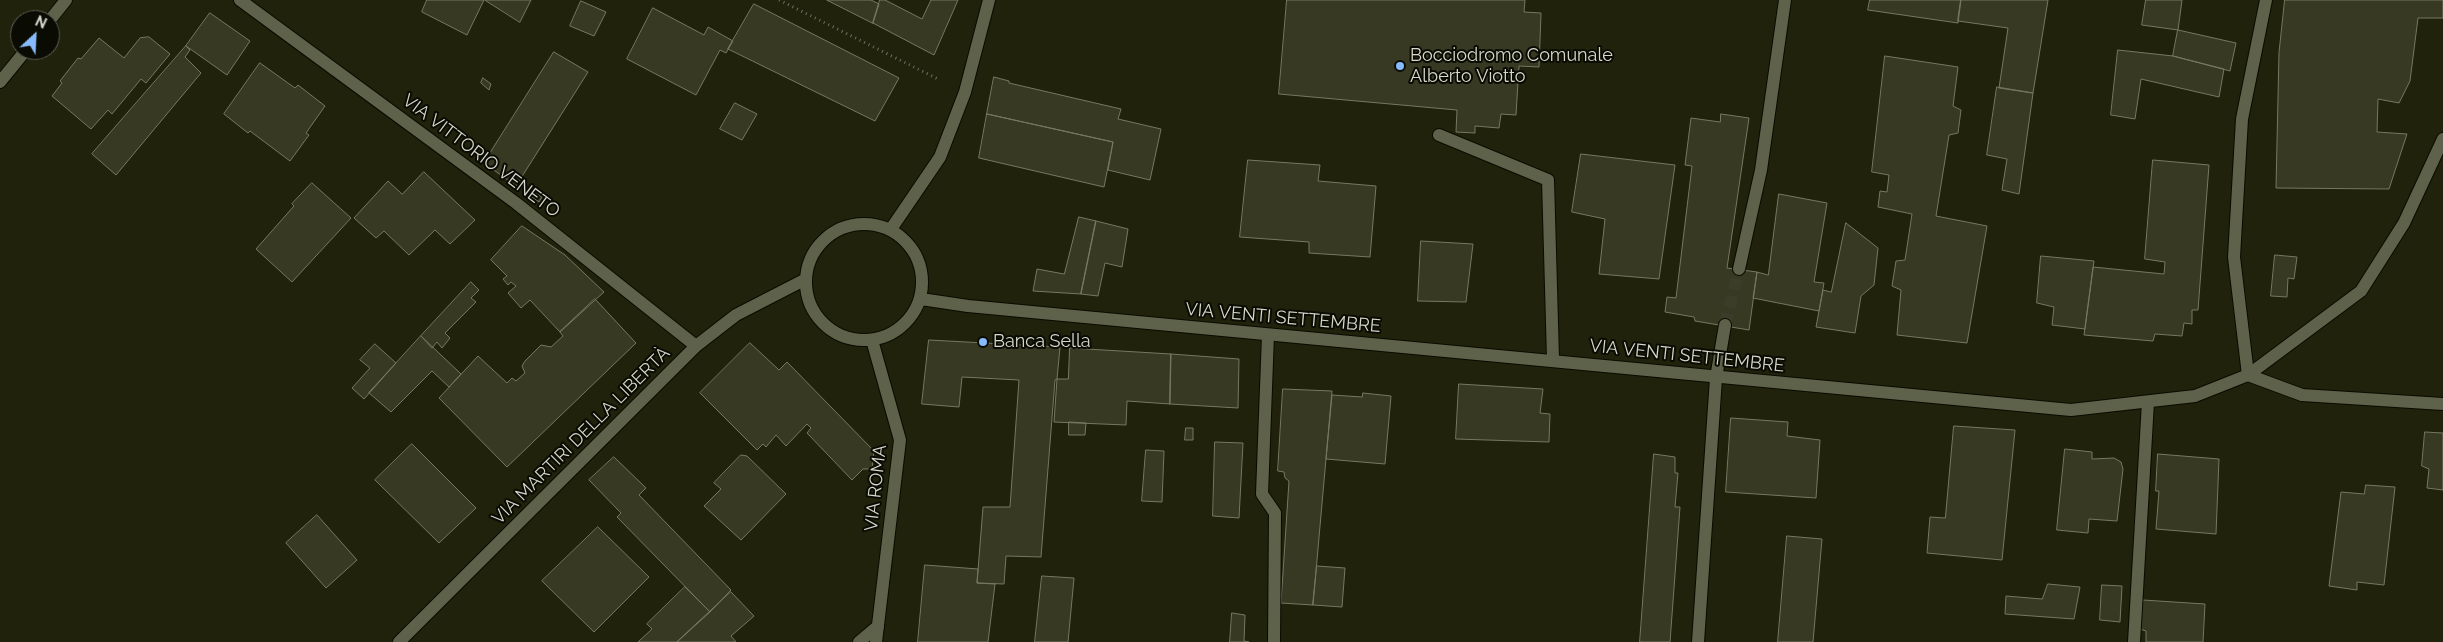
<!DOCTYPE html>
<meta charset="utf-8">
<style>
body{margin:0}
#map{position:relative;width:2443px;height:642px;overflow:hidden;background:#20220c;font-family:Raleway,sans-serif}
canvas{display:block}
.north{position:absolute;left:10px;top:10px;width:50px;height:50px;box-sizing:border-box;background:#0a0b03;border:1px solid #5c5d53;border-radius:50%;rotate:25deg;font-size:14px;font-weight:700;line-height:20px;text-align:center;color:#d7d8cb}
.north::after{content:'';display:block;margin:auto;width:18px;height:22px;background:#87bbfb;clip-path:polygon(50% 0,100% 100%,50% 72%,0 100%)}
</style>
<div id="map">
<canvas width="2443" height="642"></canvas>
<div class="north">N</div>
</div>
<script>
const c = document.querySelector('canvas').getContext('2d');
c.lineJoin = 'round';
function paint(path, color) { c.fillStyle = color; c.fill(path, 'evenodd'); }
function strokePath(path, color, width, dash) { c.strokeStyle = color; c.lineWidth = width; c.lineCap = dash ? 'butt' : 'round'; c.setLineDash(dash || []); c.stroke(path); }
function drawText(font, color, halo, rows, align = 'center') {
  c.font = font + ' Raleway,sans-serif'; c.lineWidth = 4; c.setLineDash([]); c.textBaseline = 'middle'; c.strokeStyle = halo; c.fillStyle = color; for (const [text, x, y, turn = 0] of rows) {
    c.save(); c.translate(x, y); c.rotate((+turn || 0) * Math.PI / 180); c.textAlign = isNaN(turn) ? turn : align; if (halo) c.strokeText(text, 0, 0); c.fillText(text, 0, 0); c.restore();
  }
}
const building = new Path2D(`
 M427,0H484L467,35L422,12Z
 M485,0H531L520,22Z
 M827,0H871L879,4L873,23Z
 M880,0H885L922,19L931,0H958L934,55L873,23Z
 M1287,0H1525L1524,12L1541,13L1539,67L1519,66L1516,115L1501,114L1499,128L1475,126V133L1456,132L1457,110L1279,94Z
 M1870,0H1961L1958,23L1868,10Z
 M1961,0H2048L2033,93L1999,88L2008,28L1958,21Z
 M2146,0H2182L2178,30L2142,25Z
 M2285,0H2443V18H2418L2410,81L2399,103L2378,99L2377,132L2407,134L2389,189L2276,188L2279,53Z
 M581,1L606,12L594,36L570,26Z
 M754,4L899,78L875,121L728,49Z
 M653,8L704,35L708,27L733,41L726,53L720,50L696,95L627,59Z
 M210,13L250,41L227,75L186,46Z
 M2178,30L2236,43L2230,71L2173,56Z
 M149,37L170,54L146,83L141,79L112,114L108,110L91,129L52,96L62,83L60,81L78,58L81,59L99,38L124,58L140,38Z
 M186,46L190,50L185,57L201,73L116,175L92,154Z
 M2118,50L2173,56L2224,69L2219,97L2141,79L2135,119L2111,115Z
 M554,52L588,72L516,186L484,163Z
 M1885,56L1958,67L1953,106L1961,110L1958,133L1949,135L1936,216L1987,226L1967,343L1897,335L1901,290L1892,286L1896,261L1905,260L1912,214L1878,207L1880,191L1887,192L1889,175L1872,172Z
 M260,63L295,88L298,85L325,106L306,133L309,135L290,161L250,131L248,133L224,114Z
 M994,77L1009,81V83L1121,109L1118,119L1161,129L1150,180L1108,170L1113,142L987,114Z
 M483,78L491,84L489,90L481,83Z
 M1997,87L2033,93L2019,194L2002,190L2007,159L1987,155Z
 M735,103L757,114L742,140L720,129Z
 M987,114L1113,142L1104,187L979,158Z
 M1721,114L1749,118L1727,268L1757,272L1749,330L1695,321L1694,317L1665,312L1667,297L1676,298L1692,166L1685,165L1691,118L1720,122Z
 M1581,154L1675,165L1659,279L1599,274L1605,219L1572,212Z
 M1248,160L1320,165L1318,181L1376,186L1370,257L1309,253V242L1240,237Z
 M2153,160L2209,165L2198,310H2192V324L2184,323L2182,336L2155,334L2153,341L2084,335L2093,267L2164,274L2165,262L2145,259Z
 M424,172L475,220L450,244L435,230L409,255L384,231L376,238L354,218L388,181L402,194Z
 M312,183L351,218L292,282L256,249L294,206L292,204Z
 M535,193L542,197L539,202L532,197Z
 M1779,194L1827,203L1814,282L1824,283L1819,311L1753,298L1757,272L1768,275Z
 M1079,217L1096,221L1081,294L1033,291L1037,269L1064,274Z
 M1096,221L1128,229L1122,267L1105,263L1098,296L1081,294Z
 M1846,223L1878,248L1874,285L1861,296L1855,333L1816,327L1823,290L1831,292Z
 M522,226L565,255L604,292L560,332L530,300L521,308L508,293L516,286L511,282L508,285L503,279L507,276L491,260Z
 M1421,241L1473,244L1466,302L1418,301Z
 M2275,255L2297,257L2294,279L2288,278L2287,297L2271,296Z
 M2041,256L2094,261L2085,329L2052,325L2054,307L2037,303Z
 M471,282L479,290L471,298L476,302L445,333L450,338L442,348L437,342L432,348L421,336Z
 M595,299L636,343L507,467L439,398L478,356L507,383L512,378L516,381L525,373L522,366L525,361L541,345L551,347L563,336L560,332Z
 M421,336L461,374L449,387L432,371L391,412L369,393Z
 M929,340L1060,347L1057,379L1055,380L1041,557L1006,556L1004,584L977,583L983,507H1010L1019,380L962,377L959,407L922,404Z
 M750,343L779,370L787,362L874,451L872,469H863L852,480L807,433L811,428L807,424L786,446L776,435L766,447L763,444L757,450L700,393Z
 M375,344L396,363L364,399L352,388L370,368L360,360Z
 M1070,348L1171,354L1170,404L1127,401L1126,425L1054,422L1057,379H1068Z
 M1171,354L1239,359L1238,408L1170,404Z
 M1459,384L1543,389L1540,413L1550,414L1549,442L1456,439Z
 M1283,389L1332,391L1313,605L1281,603L1289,481L1285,478L1284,472L1278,471Z
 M1363,393L1391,396L1385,464L1326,459L1332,395L1362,397Z
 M1731,418L1788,422L1787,436L1820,440L1816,498L1726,492Z
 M1069,422L1086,423L1085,435H1069Z
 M1954,426L2015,430L2002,560L1927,553L1930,517L1945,518Z
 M1186,428H1193V440H1185Z
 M2425,432L2443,433V490L2427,488L2429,469L2422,466Z
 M1215,442L1243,443L1239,518L1213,516Z
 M412,444L476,508L439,543L375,480Z
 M2065,449L2092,452V459L2114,458L2121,462L2123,469L2117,521L2089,519L2088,533L2057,530Z
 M1146,450L1164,451L1162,502L1142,501Z
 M1654,454L1675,457V473H1678L1675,507H1680L1670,642H1640Z
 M2158,454L2219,459L2216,534L2156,529L2159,491H2156Z
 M741,455L747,456L786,494L741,540L704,506L721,489L714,483Z
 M614,457L646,488L639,495L731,590L710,612L617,517L621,513L589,480Z
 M2366,485L2395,487L2384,585L2357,582V590L2329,586L2341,492L2364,494Z
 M317,515L357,560L326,588L286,543Z
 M598,527L649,577L594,632L542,581Z
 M1787,536L1822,539L1813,642H1778Z
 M925,565L978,569L977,583L995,584L988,642H918Z
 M1317,566L1345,568L1342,607L1313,605Z
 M1042,576L1074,578L1068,642H1035Z
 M2048,584L2080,587L2074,619L2005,614L2006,596L2042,599Z
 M2102,585L2122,586L2120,622L2100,620Z
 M685,587L710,612L677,642H638L652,629L647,624Z
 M731,592L754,616L731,636L736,642H677Z
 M2143,600L2205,604L2203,642H2146V631L2140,629Z
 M1232,613L1245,615L1244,641L1249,642H1230Z`);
paint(building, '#373923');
strokePath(building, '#767960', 1);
strokePath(new Path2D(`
 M1725,325L1739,269`), '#3b3d29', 12, [12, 6]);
const minor = new Path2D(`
 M240,0L516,203L696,346
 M2266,0L2242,119L2234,257L2248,375L2302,395L2443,404
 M50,20L66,0
 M0,82L26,50
 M1439,135L1548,180L1553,359
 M891,229L940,157L965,92L989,0
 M1739,269L1761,170L1785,0
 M1268,335L1262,494L1275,513L1274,642
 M859,642L878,626
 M1698,642L1716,378L1725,325
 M2134,642L2148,402`);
const tertiary = new Path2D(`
 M806 282a58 58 0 1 1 116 0a58 58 0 1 1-116 0Z
 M921,299L968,306L2071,410L2195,396L2248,375L2361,291L2404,223L2443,139
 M872,340L900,440L876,642
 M399,642L696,346L736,315L806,279`);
strokePath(minor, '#0a0b00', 14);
strokePath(tertiary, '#0a0b00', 14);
strokePath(new Path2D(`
 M779,0L940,80`), '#6e6f5d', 3, [1, 4]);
strokePath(minor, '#5f624a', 12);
strokePath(tertiary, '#5f624a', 12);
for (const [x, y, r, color] of [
 [1400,66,5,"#87bbfb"],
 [983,342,5,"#87bbfb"]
]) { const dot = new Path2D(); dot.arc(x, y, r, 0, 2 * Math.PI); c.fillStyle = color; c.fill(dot); strokePath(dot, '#0a0b03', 2); }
drawText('18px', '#d7d8cb', '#0a0b03', [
 ["Bocciodromo Comunale",1410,56],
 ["Alberto Viotto",1410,77],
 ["Banca Sella",993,342]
], 'left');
drawText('18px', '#d7d8cb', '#0a0b03', [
 ["VIA VITTORIO VENETO",481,156,37],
 ["VIA VENTI SETTEMBRE",1283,318,5],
 ["VIA VENTI SETTEMBRE",1687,356,6],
 ["VIA MARTIRI DELLA LIBERTÀ",581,436,-45],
 ["VIA ROMA",876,488,-84]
]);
</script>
